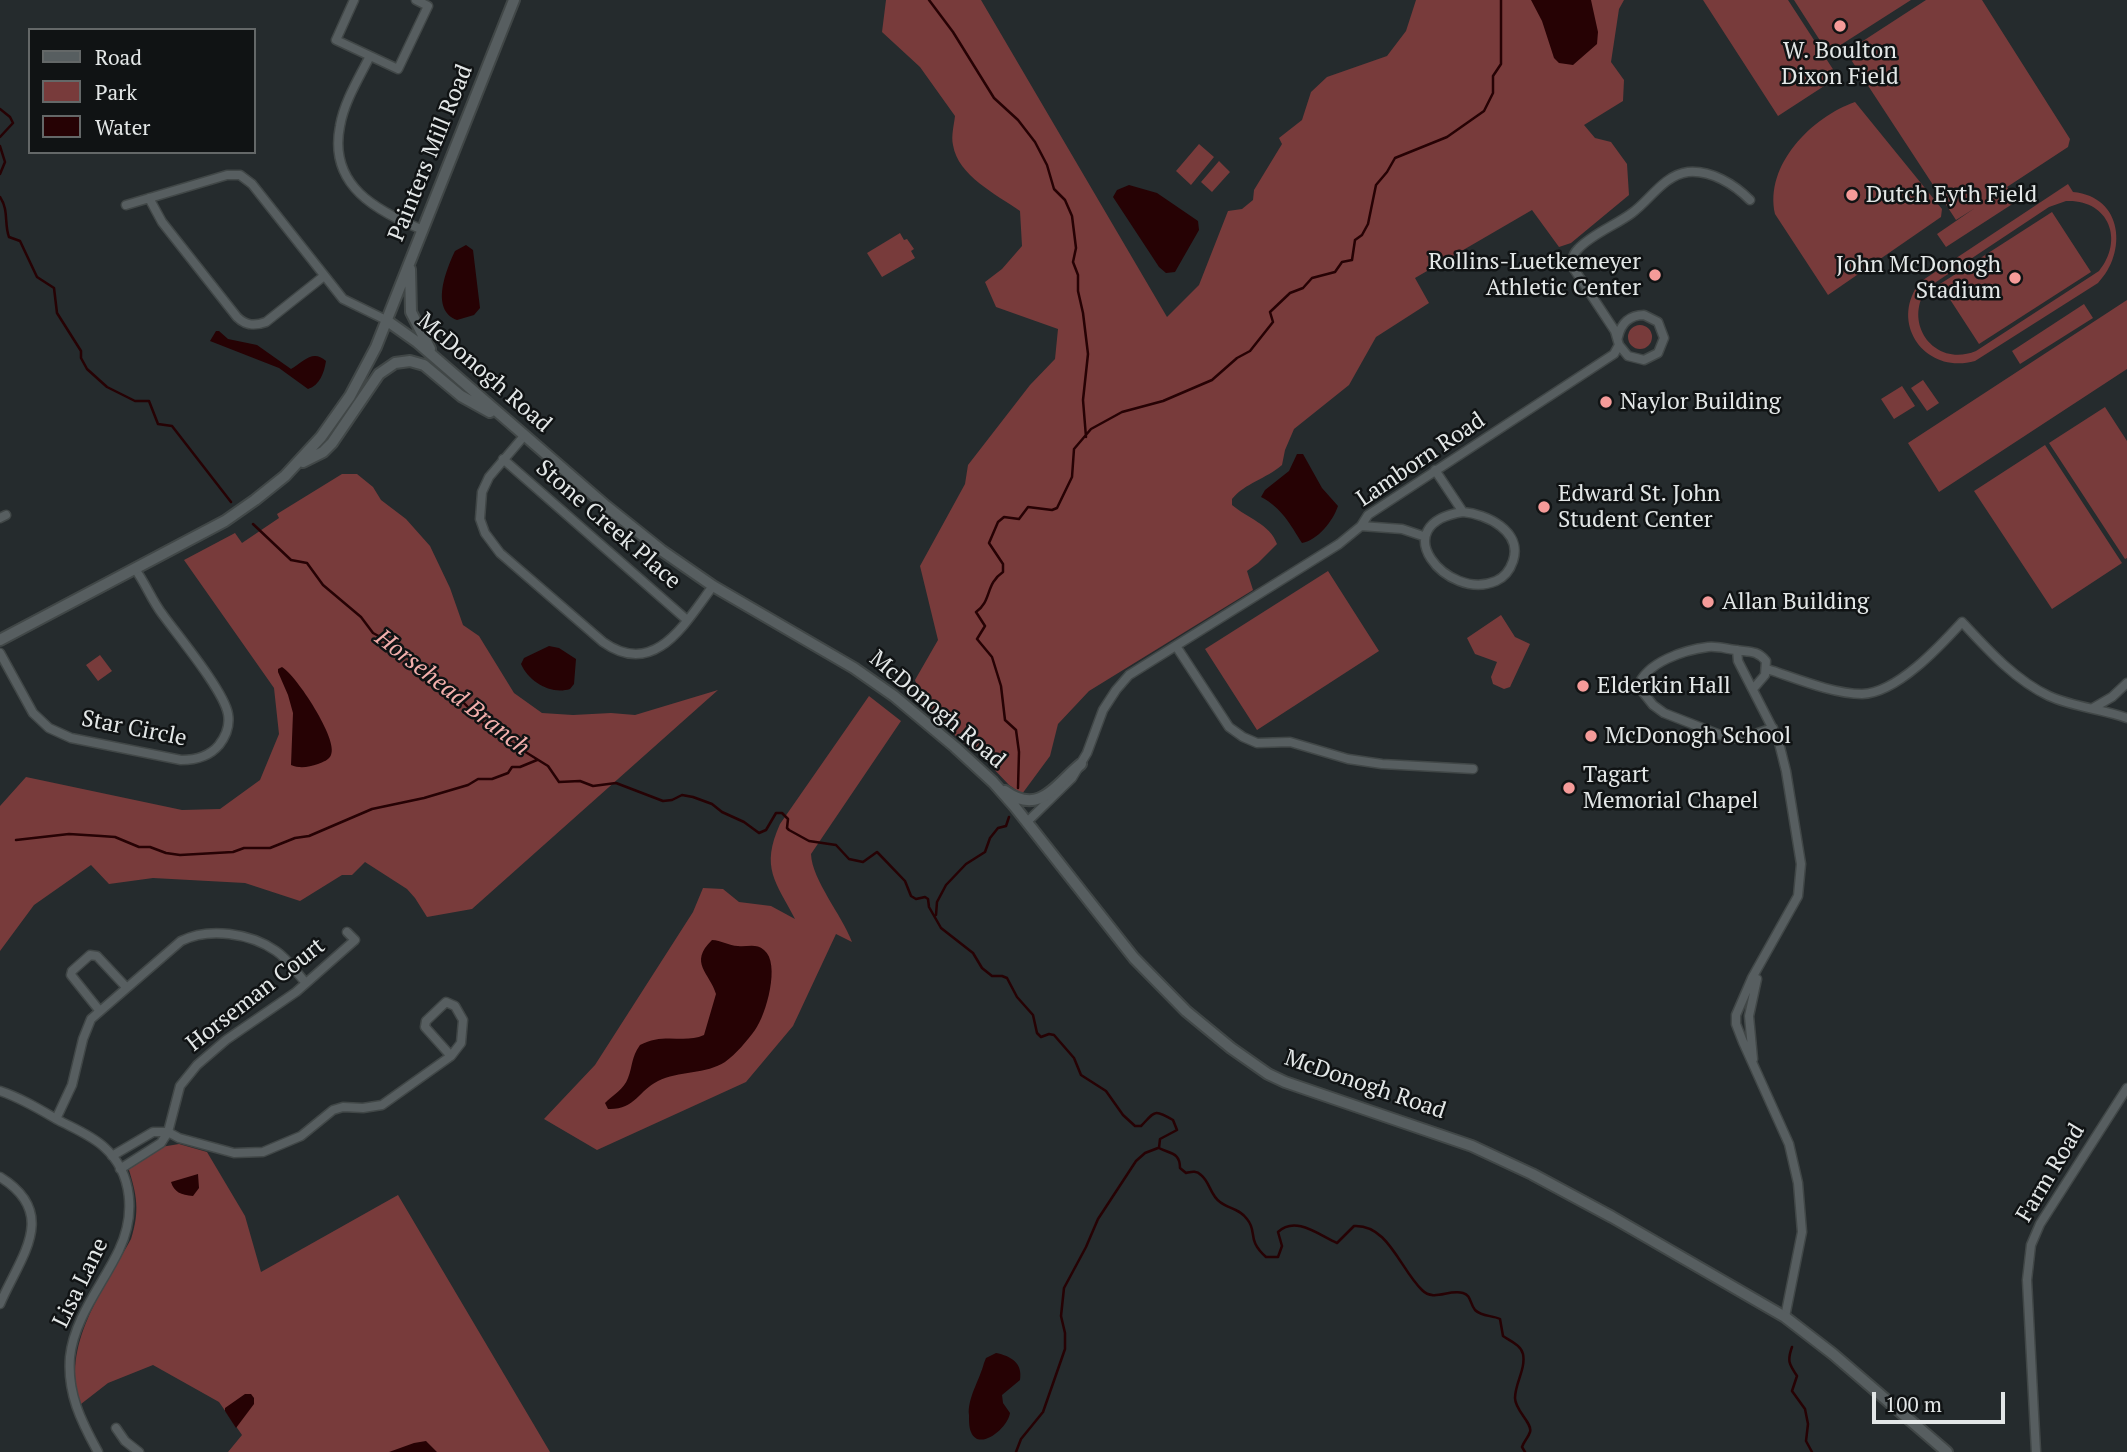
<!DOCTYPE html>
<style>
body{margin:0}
#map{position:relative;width:2127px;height:1452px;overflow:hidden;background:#252b2d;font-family:"PT Serif",serif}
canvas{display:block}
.legend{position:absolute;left:28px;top:28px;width:228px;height:126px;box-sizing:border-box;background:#101314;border:2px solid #646868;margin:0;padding:9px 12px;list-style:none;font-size:21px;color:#e3e7e7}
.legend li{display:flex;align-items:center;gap:14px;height:35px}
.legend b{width:35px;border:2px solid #646868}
.scale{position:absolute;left:1872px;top:1392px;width:133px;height:32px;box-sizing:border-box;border:4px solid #e3e7e7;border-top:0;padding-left:9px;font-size:21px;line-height:24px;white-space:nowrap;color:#e3e7e7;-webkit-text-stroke:5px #101314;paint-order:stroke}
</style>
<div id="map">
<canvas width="2127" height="1452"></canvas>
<ul class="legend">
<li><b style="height:9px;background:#575e60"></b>Road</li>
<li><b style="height:19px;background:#783b3b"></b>Park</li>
<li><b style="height:19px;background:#260204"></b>Water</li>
</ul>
<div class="scale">100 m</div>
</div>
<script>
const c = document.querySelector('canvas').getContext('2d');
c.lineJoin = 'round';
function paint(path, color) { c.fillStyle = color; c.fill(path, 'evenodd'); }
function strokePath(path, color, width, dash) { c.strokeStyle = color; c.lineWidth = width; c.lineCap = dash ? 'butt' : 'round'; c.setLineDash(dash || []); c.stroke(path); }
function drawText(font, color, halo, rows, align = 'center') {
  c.font = font + ' "PT Serif",serif'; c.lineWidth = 5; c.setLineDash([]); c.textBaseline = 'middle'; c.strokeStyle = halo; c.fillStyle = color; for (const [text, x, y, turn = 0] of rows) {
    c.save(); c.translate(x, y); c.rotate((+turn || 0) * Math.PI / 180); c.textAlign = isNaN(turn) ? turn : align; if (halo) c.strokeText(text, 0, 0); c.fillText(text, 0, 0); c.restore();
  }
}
paint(new Path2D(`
 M886,0H981L1167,317L1199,285L1228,211L1242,209L1253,200L1254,190L1282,144L1279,138L1302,120L1311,92L1327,77L1387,56L1406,31L1416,0H1624L1619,9L1611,62L1624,80L1623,101L1584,125L1595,138L1611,142L1627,164L1629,195L1571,243L1559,247L1532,210L1415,278L1429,303L1376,337L1349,385L1294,429L1285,450L1282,465C1266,479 1245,483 1232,499V505C1247,518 1270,524 1277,544L1258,563L1247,571L1253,590L1089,691L1058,724L1050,756L1022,794L1009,785L973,747L970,749L923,706L915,680L938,640L920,566L965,484L968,465L1030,385L1055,359L1058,329L996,307L985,282L1002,269L1022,246L1020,211C996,194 958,176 953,145C951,136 954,125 955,116L920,67L882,32Z
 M1703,0H1788L1838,77L1778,116Z
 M1794,0H1911L1828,53Z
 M1926,0H1982L2070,139L2068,147L2007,187L2017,201L1946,247L1937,234L1975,208L1956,220L1846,52Z
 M1855,102L1942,209L1941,217L1828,295L1775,214C1764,165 1812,117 1855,102Z
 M1199,144L1214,157L1191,185L1176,171Z
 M1219,161L1230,172L1212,192L1201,182Z
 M2068,184L2073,192C2124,197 2127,253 2098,283L1975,361C1926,375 1888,324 1920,282ZM2066,201C2108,199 2125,239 2099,271L1976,351C1935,368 1902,324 1927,288L2049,207Z
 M2052,212L2091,272L1979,344L1940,284Z
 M900,233L904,240L907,239L914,249L911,251L915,258L882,277L867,253Z
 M2127,300V369L1939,492L1908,443Z
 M2084,304L2093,318L2020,364L2012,351Z
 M1628 337a12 12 0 1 1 24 0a12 12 0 1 1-24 0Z
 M1923,380L1939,403L1927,411L1911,388Z
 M1902,386L1915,406L1894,419L1881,399Z
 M2105,407L2127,441V558L2125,559L2049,443Z
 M2045,445L2122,563L2052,609L1974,491Z
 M342,474H357L373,487L381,500L406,519L430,546L450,588L463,625L479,636L514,693L542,713L573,715L611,713L635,715L718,690L472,909L427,917L415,898L407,889L365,862L352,875H342L300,901L245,883L153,878L109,884L91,865L34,905L0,951V806L26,777L182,810L220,809L260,780L279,734L274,688L184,560L235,533L242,543L279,518L277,514Z
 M1328,571L1379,651L1257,730L1205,649Z
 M1501,615L1515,637L1530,644L1510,687L1504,689L1493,684L1491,677L1497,662L1475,654L1467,638Z
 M100,655L112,671L98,681L86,665Z
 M869,696L901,721L811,854C812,880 842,915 852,942L836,934L793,1026L746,1082L597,1150L544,1119L595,1065L693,912L703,888L723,889L739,902L771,906L795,919C776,882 760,868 780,824Z
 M179,1144L207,1152L245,1216L261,1272L398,1195L550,1452H228L242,1435L219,1402L153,1365L108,1383L81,1404C59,1347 105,1287 131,1239C140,1211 137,1195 128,1167L161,1147Z`), '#783b3b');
paint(new Path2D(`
 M1531,0H1591L1598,32L1597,44L1573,65L1559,63L1554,58L1542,21Z
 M1129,185L1157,193L1198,221L1199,230L1175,272L1166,273L1159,267L1113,197L1117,190Z
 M466,245L473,250L480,308L474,315L457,320C430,310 446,270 455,251Z
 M216,331H219L228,339L257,345L291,369C304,361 313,349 326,361C324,373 320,385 308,389L279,368L210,341Z
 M1297,454H1303L1322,488L1338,506C1333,521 1318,540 1302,543C1290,524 1282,508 1261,497L1265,490L1289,471Z
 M549,646L559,648L576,659L574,684L570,689C551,695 529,682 521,664L524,658Z
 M282,667C296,675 339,740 331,755C329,760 323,762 318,764C309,767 300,769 291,765L293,713L288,695L278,672V669Z
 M712,940C721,940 729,946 738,946C748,947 756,943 764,950C781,963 766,1015 755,1030C747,1041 736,1054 725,1062C707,1074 678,1071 658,1081C638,1091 635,1110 608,1109L605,1103C613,1095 624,1089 628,1078C633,1065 631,1058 640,1045C664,1032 684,1044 704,1035L716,994C710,973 688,963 712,940Z
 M198,1174L199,1188L193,1196C181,1195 174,1192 171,1182Z
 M996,1353C1011,1356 1023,1363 1020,1380L1002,1395L1003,1403L1010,1413C1008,1428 979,1452 971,1432C969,1428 969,1420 969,1415C967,1399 980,1379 984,1363L986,1358Z
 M245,1394H251L254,1398V1404L236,1428L225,1411V1408Z
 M426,1441L437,1452H389L414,1443Z`), '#260204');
strokePath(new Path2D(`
 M929,0L953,32L994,98L1018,120L1035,142L1047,165L1054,189L1065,200L1072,216L1076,248L1073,262L1078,275V291L1083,313L1088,354L1083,400L1086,437
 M0,109L10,117L13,123L0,137
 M0,146L5,162L0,174
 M0,197C9,210 4,224 9,237L20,241L37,277L54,288L57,313L81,351V358L87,369L107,387L135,401H149L158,424L172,426L231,502
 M253,524L291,560L307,563L323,585L361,617L373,633L408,652L448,695L463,702L490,730L548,766L559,782L580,781L593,786L616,783L663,801L672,800L682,795L693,797L712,804L722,812L744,822L759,833L766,830L776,813H782L788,819L787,828L789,830L809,841L836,845L849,859L863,862L877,852L879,854L905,881L911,896L916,899L925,897L928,899L929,907L941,928L973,953L982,968L992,976H1002L1007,978L1017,997L1033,1015L1037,1033L1041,1037L1049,1034L1054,1035L1074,1058L1081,1075L1106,1091L1123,1115L1135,1126H1141C1155,1112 1153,1108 1173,1120L1177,1130L1160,1139L1159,1148C1170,1154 1180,1152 1180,1168L1186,1173C1191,1172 1196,1170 1201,1175C1210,1182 1210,1195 1220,1202C1229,1209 1239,1208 1247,1219C1258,1232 1246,1239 1266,1257H1278L1282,1246L1278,1232C1296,1215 1320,1236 1337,1243L1354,1226C1388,1224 1400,1269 1422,1290C1434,1302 1448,1289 1463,1293C1471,1295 1470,1304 1475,1310C1482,1317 1492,1315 1500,1319L1503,1336C1510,1341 1521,1345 1523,1354C1526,1369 1515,1383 1515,1398C1515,1411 1533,1423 1530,1432C1528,1438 1524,1441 1522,1447L1525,1452
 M1018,788L1019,752L1016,730L1005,720L1001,686L992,657L977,639L985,626L976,612C992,601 985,584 1003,572V564L989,543L998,522L1004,517L1019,519L1028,507L1052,510L1057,508L1072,477L1074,449L1091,429L1122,412L1163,401L1212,380L1237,358L1250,351L1273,322L1270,312L1290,293L1303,288L1312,278L1335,272L1342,262L1352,260L1355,240L1362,235L1368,224L1376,185L1387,172L1395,158L1447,137L1484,111L1493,93V76L1501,64V0
 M16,840L69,834L101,836L115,837L139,847H150L166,853L180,855L233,852L244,848H270L295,838L309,836L372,809L424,798L468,785L478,779H492L508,773L512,767H520L537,760
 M936,915L937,902L946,885L966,864L985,852L990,838L998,828L1006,826L1009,817
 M1792,1347C1787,1361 1789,1364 1797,1376L1792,1391L1805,1409L1808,1424L1806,1441L1812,1452
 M1016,1452L1021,1439L1043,1412L1065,1349V1333L1061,1316L1064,1288L1086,1247L1098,1219L1136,1161L1145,1153L1158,1148`), '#260204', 2.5);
const minor = new Path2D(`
 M354,0L336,40L398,69L428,6L416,0
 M370,56C359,78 344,102 340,126C328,186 377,211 423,230
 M149,198L162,222L237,317C246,326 255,326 266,322L324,276
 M126,205L227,175H240L252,184L343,299L386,320
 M1618,337C1621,323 1630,315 1644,315L1658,322L1664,338L1658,353L1644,360L1628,356L1619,345
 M524,436L489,477L482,492L480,519L485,533L500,553L603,642C655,679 685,623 713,586
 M503,459L687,620
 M1435,470L1463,512
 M1463,512C1486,514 1523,531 1513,561C1510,570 1505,577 1496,581C1447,602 1383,524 1463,512Z
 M0,518L6,515
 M1361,526L1402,529L1423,536
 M1176,646L1229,727L1243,737L1257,743L1290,742L1348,759L1382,764L1473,769
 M1737,650L1738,661L1778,739L1786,771L1801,864L1798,896L1752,978L1736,1015V1024L1743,1042L1789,1144L1798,1183L1802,1232L1785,1317
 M0,653L33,713L49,728L71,738L181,760C196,760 209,757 219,745C226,736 230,725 228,714C224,691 179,637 163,615C152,601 146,584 135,569
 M1767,669C1795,678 1833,694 1862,694C1897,693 1940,646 1962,622C1987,649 2015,680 2049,696C2073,707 2102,709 2127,718
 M1753,689L1765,675L1766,661C1757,650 1749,652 1736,650C1726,649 1718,646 1708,647C1684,650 1647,662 1638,686L1653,705L1664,713L1723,736L1740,739L1773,728
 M2093,708L2112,697L2127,683
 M1027,822L1072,778L1087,753L1103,710L1116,690L1129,675L1339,544L1361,526L1368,515L1614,354L1619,345L1615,331L1574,269C1572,261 1572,255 1578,249C1592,234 1616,225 1632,213C1650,200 1664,175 1688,172C1711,170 1734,184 1750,200
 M99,1010L71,975L72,971L90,955L97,956L126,987
 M1753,1059L1749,1016L1757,979
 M0,1091C21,1098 39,1109 58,1120C73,1128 91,1135 104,1147C134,1174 135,1216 119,1250C103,1284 74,1318 70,1357C67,1393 81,1421 98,1452
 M56,1119L72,1085L83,1039L91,1019L181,941C209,927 250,933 276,951C288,959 296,972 306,983
 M112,1156L153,1132H168L179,1138L234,1153L263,1152L301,1136L333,1110L343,1107L363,1108L382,1105L451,1056L461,1043L463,1020L455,1006L446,1002L426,1021L425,1027L451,1056
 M120,1169L161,1143L168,1132L180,1086L197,1065L226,1040L296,992L355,940L347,932
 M0,1177C60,1214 20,1257 0,1304
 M116,1428L125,1441L139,1452
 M2036,1452L2027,1280L2031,1245L2040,1224L2127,1088`);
const secondary = new Path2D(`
 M410,269L411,312L430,349
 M386,320L417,342L606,506L661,550L713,586L854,668L894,696L955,747L993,782L1015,807L1134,958L1186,1011L1231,1048L1268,1074L1285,1082L1472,1146L1532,1174L1612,1217L1785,1317L1833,1354L1947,1452
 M303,462L323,452L332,443L379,374L395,363L410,361L424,365L461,396L490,412
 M0,640L225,521L255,500L285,476L321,437L350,396L376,347L514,0
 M1005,791C1040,816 1055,785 1081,764`);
strokePath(minor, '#414747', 11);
strokePath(secondary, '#414747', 14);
strokePath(minor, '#575e60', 8);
strokePath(secondary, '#575e60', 10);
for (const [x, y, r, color] of [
 [1840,26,7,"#f59b99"],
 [1852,195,7,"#f59b99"],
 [1655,275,7,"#f59b99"],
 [2015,278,7,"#f59b99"],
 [1606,402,7,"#f59b99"],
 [1544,507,7,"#f59b99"],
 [1708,602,7,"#f59b99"],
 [1583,686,7,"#f59b99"],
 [1591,736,7,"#f59b99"],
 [1569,788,7,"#f59b99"]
]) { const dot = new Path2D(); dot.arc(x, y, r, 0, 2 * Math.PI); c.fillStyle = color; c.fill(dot); strokePath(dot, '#101314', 2.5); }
drawText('23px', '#e3e7e7', '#101314', [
 ["W. Boulton",1840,51,"center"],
 ["Dixon Field",1840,77,"center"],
 ["Dutch Eyth Field",1866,195],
 ["Rollins-Luetkemeyer",1641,262,"right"],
 ["Athletic Center",1641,288,"right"],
 ["John McDonogh",2001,265,"right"],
 ["Stadium",2001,291,"right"],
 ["Naylor Building",1620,402],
 ["Edward St. John",1558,494],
 ["Student Center",1558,520],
 ["Allan Building",1722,602],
 ["Elderkin Hall",1597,686],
 ["McDonogh School",1605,736],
 ["Tagart",1583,775],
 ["Memorial Chapel",1583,801]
], 'left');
drawText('23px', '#e3e7e7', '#101314', [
 ["Painters Mill Road",431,153,-68],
 ["McDonogh Road",484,373,41],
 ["Lamborn Road",1421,460,-34],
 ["Stone Creek Place",608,525,41],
 ["McDonogh Road",937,710,40],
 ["Star Circle",134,729,11],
 ["Horseman Court",256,995,-38],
 ["McDonogh Road",1365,1085,19],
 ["Farm Road",2051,1173,-59],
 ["Lisa Lane",81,1283,-64]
]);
drawText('italic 24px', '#f3afac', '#101314', [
 ["Horsehead Branch",452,693,38]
]);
</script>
